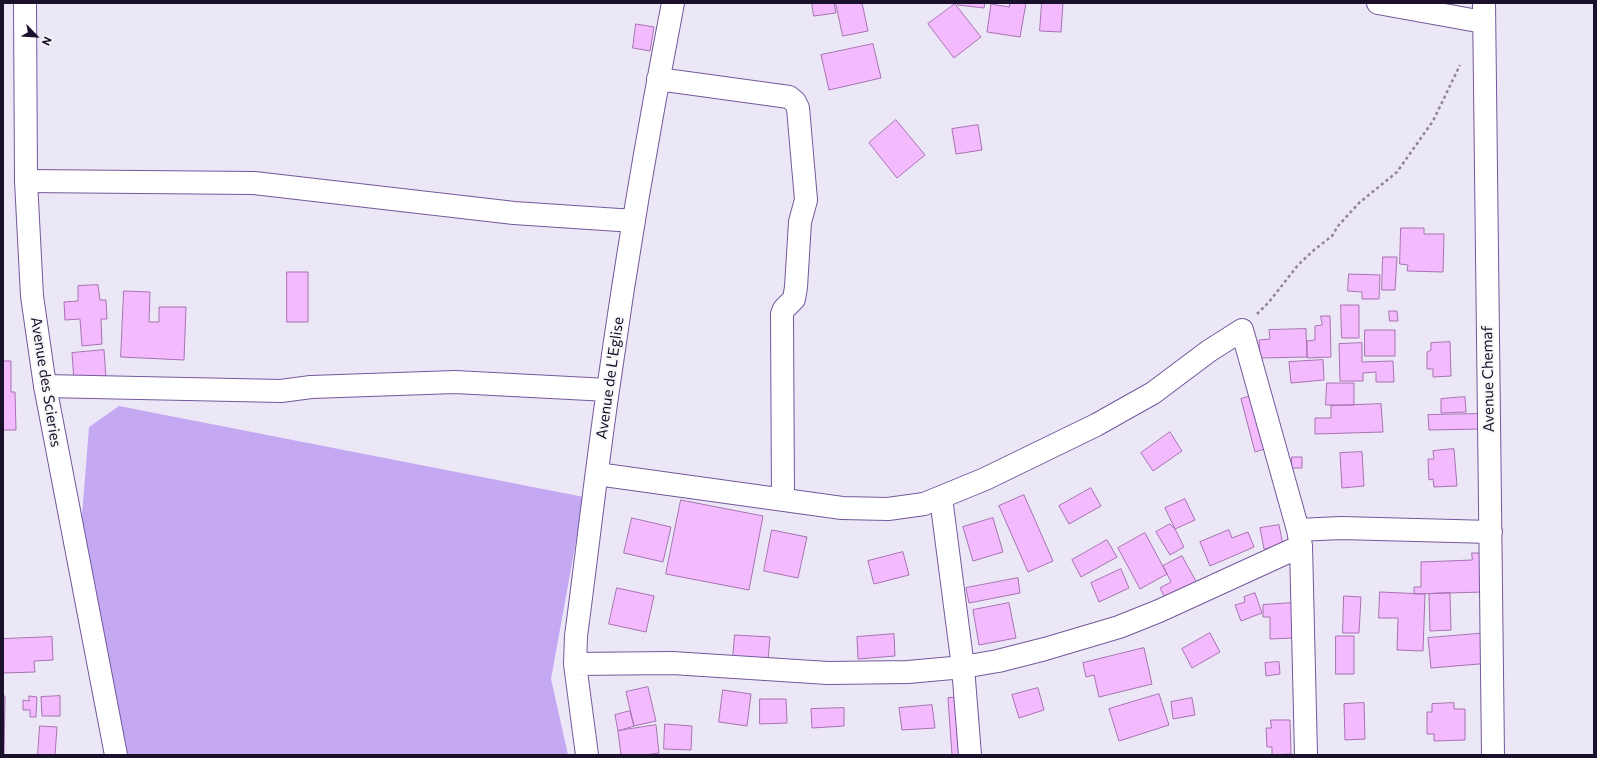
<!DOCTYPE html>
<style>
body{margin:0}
#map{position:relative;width:1597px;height:758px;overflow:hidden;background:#ece7f6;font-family:Commissioner,sans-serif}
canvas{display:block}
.frame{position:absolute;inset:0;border:4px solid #1b102c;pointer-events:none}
.north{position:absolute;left:16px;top:16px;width:40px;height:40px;-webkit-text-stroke:3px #f7f7f7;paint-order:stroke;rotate:115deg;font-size:11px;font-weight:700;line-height:16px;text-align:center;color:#1b102c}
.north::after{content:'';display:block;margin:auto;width:14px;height:18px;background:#1b102c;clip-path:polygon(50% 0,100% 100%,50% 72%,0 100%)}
</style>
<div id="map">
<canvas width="1597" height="758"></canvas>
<div class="frame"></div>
<div class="north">N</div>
</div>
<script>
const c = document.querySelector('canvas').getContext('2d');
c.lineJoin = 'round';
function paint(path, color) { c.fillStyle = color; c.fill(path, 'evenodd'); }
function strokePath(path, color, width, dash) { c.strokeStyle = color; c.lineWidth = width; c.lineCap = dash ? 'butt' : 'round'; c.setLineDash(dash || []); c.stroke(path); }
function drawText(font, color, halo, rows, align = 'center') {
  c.font = font + ' Commissioner,sans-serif'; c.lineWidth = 4; c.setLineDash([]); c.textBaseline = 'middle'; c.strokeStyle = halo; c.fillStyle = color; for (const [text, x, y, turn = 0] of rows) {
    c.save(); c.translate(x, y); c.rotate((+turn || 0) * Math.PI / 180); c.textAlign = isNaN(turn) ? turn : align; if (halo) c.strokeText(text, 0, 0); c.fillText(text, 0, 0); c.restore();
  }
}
paint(new Path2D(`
 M119,406L584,497L551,679L568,755H128L81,528L89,427Z`), '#c4a9f2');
const building = new Path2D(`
 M812,3H834L836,13L814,16Z
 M836,3H862L868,31L843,36Z
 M958,3H985L984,8L958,5Z
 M1010,3H1026L1020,37L987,32L991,4L1009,7Z
 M1042,3H1063L1061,32L1040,31Z
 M955,4L981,37L954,58L928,24Z
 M636,24L654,27L650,51L633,48Z
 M873,44L881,78L829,90L821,55Z
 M896,120L925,155L897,178L869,143Z
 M978,125L982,150L956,154L952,129Z
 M1401,228H1424V234H1444L1443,272L1407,271L1408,265L1400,264Z
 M1383,257H1397L1395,290H1382Z
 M287,272H308V322H287Z
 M1349,274L1380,275L1379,299H1362V292L1348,291Z
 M98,285L100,300H106L107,319H101L102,344L82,346L80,319L65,320L64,302L78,301V286Z
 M124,291L150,292L149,322H159V307H186L184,360L121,357Z
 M1341,305H1359V338H1342Z
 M1389,311H1397L1398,321H1390Z
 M1321,316H1330L1331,357L1307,358V341L1315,340V326L1322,325Z
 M1306,329L1307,357L1260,358L1259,340L1270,339L1269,330Z
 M1365,330H1395V356H1365Z
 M1450,342L1451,376L1433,377V369H1427V352L1431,350V343Z
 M1362,343V362L1393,361L1394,382H1376V372L1363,373V381H1340L1339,344Z
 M104,350L106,378L74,381L72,353Z
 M1323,360L1324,380L1291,383L1289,362Z
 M3,361H11V392H15L16,430H3Z
 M1327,383H1354V405H1326Z
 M1254,395L1268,448L1255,452L1241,399Z
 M1465,397L1466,412L1441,413V399Z
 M1381,404L1383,432L1315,434V418H1331V406Z
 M1480,414L1481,429L1429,430L1428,415Z
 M1170,432L1182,451L1153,471L1141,453Z
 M1454,449L1457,486L1434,487L1433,479L1429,480L1428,459H1434L1433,451Z
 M1362,452L1364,486L1342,488L1340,453Z
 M1292,457H1302V468H1292Z
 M1091,488L1101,506L1069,524L1059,506Z
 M1024,495L1053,561L1028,572L999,506Z
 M1185,499L1195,520L1175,529L1165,508Z
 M681,500L763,516L749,590L666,574Z
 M632,518L671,527L663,562L624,553Z
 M993,518L1003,552L973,561L963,527Z
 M1170,524L1175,529L1184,547L1170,555L1156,532Z
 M1279,525L1283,545L1264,549L1260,528Z
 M772,530L807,537L798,578L764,571Z
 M1229,530L1232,538L1248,532L1254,547L1210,566L1200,542Z
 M1145,533L1167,574L1140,589L1118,548Z
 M1107,540L1117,557L1081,577L1072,560Z
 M903,552L909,575L874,584L868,561Z
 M1472,553H1482L1483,592L1414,594V587H1421V562L1472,560Z
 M1182,556L1197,583L1166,600L1160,588L1171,582L1163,566Z
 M1121,569L1129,588L1099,602L1091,583Z
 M1018,578L1020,593L969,603L966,588Z
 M617,588L654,596L646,632L609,624Z
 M1380,592L1425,594L1423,651L1397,650L1398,618H1379Z
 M1255,593L1262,613L1241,621L1235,605L1245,602L1244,597Z
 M1450,593L1451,630L1430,631L1429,594Z
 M1344,596L1361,597L1359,633H1343Z
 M1009,603L1016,638L979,645L973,610Z
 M1292,603L1293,638L1270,639V617H1263V605Z
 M1210,633L1220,652L1192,668L1182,649Z
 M1488,633L1491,663L1431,668L1428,638Z
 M894,634L895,656L858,659L857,637Z
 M735,635L770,637L768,660L733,658Z
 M1336,636H1354V674H1336Z
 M52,637L53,660L34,661L35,672L3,673V639Z
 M1144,648L1152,684L1099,697L1094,675L1086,677L1083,663Z
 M1279,662L1280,674L1266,676L1265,663Z
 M648,687L656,721L634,726L626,692Z
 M1038,688L1044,710L1019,718L1012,695Z
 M723,690L751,694L747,726L719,722Z
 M1159,694L1169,725L1119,741L1109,709Z
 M3,696H5L4,755H3Z
 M29,696L37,697L36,717H30V710H23V700L29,701Z
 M60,696V716H42L41,697Z
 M965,697L969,755H952L948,698Z
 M1192,698L1195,715L1173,719L1171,702Z
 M760,699H786L787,723L760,724Z
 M1364,703L1365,739L1345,740L1344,704Z
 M1454,703V709H1465V740L1434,741V734H1427V712H1432V704Z
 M932,705L935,728L902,730L899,708Z
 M844,708V726L812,728L811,709Z
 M630,711L634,726L618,731L615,715Z
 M1271,720H1290L1291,754L1272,755V747H1267L1266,728H1271Z
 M665,724L692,726L691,750L664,749Z
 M656,725L659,753L645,755H621L618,731Z
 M40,726L57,727L55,755H38Z`);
paint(building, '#f3bbfe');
strokePath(building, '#a672b1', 1);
const minor = new Path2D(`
 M1378,3L1483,22
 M1484,3L1493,755
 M658,79L789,97L795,102L798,108L806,200L800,222L796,287L794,299L784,309L782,314L783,500
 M26,181L254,183L514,213L634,221
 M45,386L281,391L311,387L455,382L608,390
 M597,474L842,508L888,509L924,504L985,479L1096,425L1153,393L1209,351L1242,330L1298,530L1301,546L1306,755
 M941,498L963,667L970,755
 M1298,530L1341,528L1491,532
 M575,664L672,663L828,673L908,672L963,667L998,661L1045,649L1119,627L1159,611L1301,546
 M587,755L575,664L576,636C587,554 596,472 608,390C626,261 648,131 673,3`);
const tertiary = new Path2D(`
 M25,3L26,181L32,296L45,386L116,755`);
strokePath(minor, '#73589d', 24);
strokePath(tertiary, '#73589d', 24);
strokePath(new Path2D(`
 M1257,314L1269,302L1298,265L1314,250L1332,236L1338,226L1359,203L1397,172L1433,121L1460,65`), '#8c8499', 2.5, [3, 3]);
strokePath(minor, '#fff', 22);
strokePath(tertiary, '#fff', 22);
drawText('15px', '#1b102c', '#f7f7f7', [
 ["Avenue de L'Eglise",610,378,-82],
 ["Avenue Chemaf",1488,379,-91],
 ["Avenue des Scieries",46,382,81]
]);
</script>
